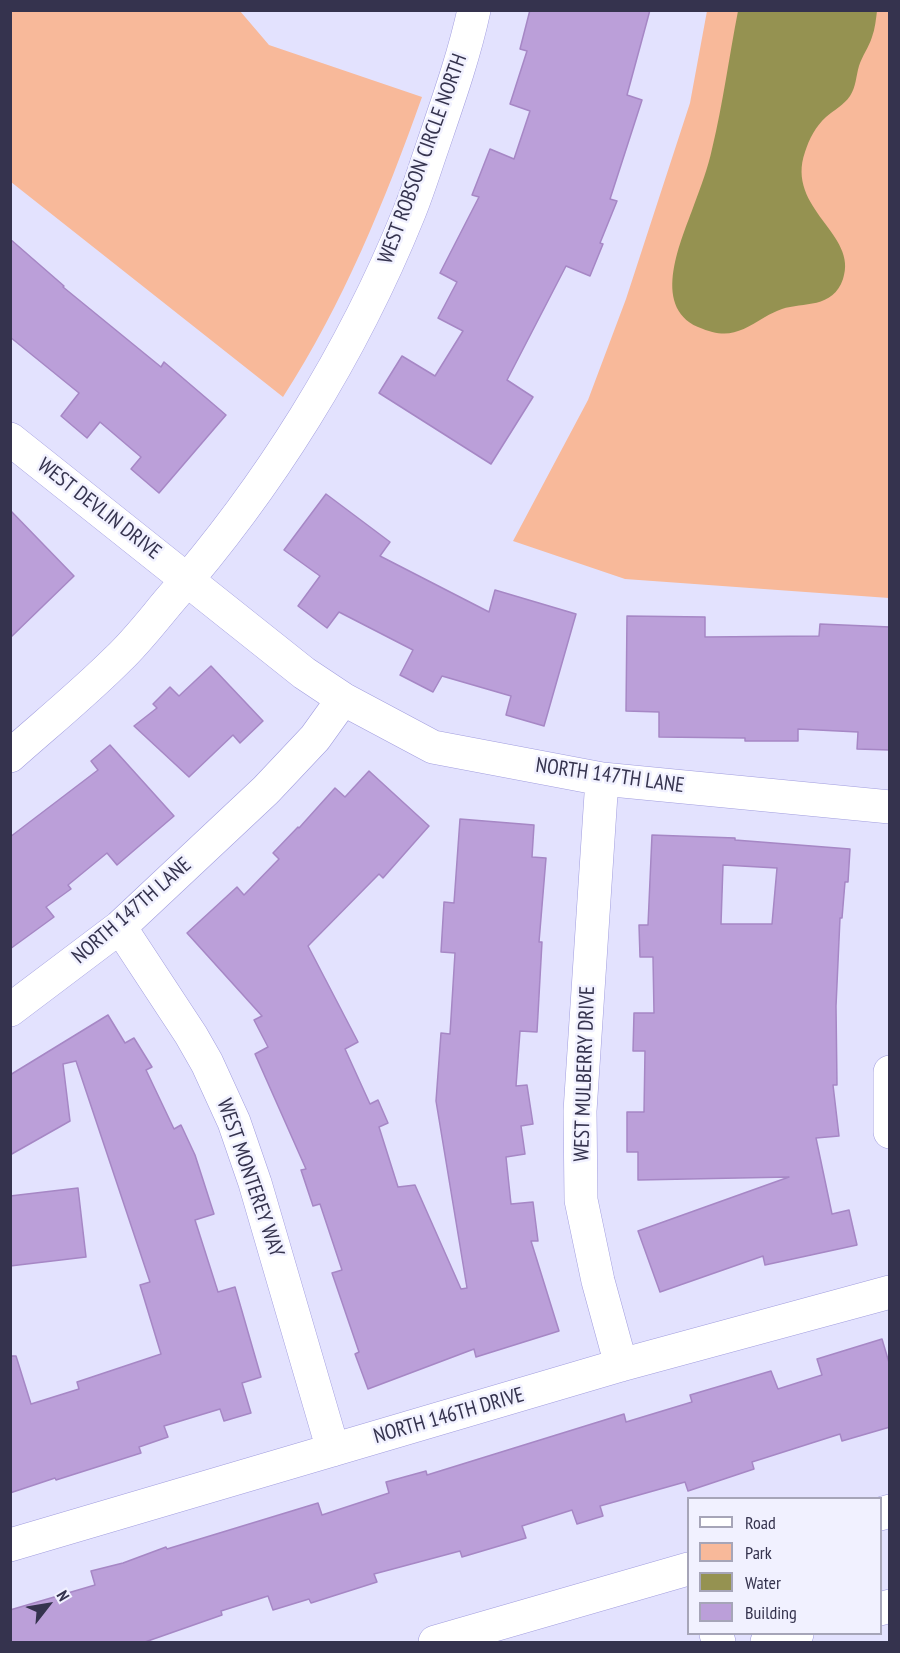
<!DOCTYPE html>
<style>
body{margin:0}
#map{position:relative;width:900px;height:1653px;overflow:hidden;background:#e3e2fe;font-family:"PT Sans Narrow",sans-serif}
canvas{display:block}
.frame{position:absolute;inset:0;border:12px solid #35334e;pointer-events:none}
.legend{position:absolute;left:687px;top:1497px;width:195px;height:138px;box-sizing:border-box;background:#f1f1ff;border:2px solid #a6a5b8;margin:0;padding:8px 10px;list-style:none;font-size:18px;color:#35334e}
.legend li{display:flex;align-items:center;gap:12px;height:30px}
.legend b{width:30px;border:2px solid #a6a5b8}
.north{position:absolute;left:18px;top:1575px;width:60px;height:60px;-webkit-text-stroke:4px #f1f1ff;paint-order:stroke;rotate:59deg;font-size:16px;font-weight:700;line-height:24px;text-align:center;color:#35334e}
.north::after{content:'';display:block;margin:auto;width:21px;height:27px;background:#35334e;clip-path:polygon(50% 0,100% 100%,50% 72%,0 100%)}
</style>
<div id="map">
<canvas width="900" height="1653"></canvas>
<div class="frame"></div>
<ul class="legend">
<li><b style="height:8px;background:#fff"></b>Road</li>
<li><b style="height:16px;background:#f8b99a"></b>Park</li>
<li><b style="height:16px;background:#959251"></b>Water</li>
<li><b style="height:16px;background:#bb9fd9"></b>Building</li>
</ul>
<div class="north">N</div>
</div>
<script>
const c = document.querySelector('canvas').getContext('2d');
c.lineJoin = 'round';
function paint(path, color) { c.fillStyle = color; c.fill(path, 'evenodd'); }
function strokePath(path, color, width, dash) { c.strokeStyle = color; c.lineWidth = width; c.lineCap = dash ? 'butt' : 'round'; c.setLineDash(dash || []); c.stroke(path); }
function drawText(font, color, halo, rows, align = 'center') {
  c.font = font + ' "PT Sans Narrow",sans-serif'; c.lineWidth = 5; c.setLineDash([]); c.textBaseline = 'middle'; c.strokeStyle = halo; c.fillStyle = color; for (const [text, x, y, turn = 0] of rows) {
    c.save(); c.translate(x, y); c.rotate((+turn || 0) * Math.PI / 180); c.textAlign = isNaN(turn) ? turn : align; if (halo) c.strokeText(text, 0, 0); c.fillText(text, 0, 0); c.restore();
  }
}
paint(new Path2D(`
 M10,11H240L269,45L422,97C385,201 343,304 283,397L11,182Z
 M707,11H889V598L625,579L513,541L588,400L626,299L690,103Z`), '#f8b99a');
paint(new Path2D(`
 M738,11H877C876,19 875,29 872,37C869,47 862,56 859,66C856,76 856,87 850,96C844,105 834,110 826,117C816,126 809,139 805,152C785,209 859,234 843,279C833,309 803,302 782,309C776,311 770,314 765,317C740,332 728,340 698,327C650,306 682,239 694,205C701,186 708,168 712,149C723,103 729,57 738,11Z`), '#959251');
const building = new Path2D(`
 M530,10H650L627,95L642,100L610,199L617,201L600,243L603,244L590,276L566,266L507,380L533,397L491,464L379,393L402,356L435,376L463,331L438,318L457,282L440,273L479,197L472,195L490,149L514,159L530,111L510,104L527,51L520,49Z
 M10,239L64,286L63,287L161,367L164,362L226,415L159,493L131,469L141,457L100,422L87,438L61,416L79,393L10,337Z
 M326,494L390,542L380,556L489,612L495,590L576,614L544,726L506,715L511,696L442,676L433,692L400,675L413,650L339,612L327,628L298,606L320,576L284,550Z
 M10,510L74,576L10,638Z
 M627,616L705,617V637L819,636L820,624L890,627V750L857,749L858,732L798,729V741H745V738L659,737V712L626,711Z
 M211,666L263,721L240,743L233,735L189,777L134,726L157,708L153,704L170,687L179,696Z
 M110,745L174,816L117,865L107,853L68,885L71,889L46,907L54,917L10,949V837L98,770L91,761Z
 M369,771L429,826L383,878L379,874L308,946L358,1042L345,1049L370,1104L378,1100L388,1123L379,1127L398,1187L415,1185L461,1289L467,1288L436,1101L441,1033L450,1034L455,953L441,952L444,902L454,903L460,819L534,825L532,857L546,858L539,942H542L537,1032L520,1031L516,1086L527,1085L533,1124L521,1126L525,1154L506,1157L511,1204L533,1202L538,1241H531L559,1331L476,1357L474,1349L368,1389L355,1354L359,1352L332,1273L342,1270L320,1204L313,1206L301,1170L306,1169L255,1054L268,1047L254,1020L262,1016L187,933L237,887L244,895L279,859L273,853L298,827L299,828L335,788L345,797Z
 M652,835L735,838V840L850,849L848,882H845L842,918H840L836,1006L837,1085H833L839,1136L816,1138L832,1214L849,1210L857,1245L765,1265L763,1256L660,1292L638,1231L789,1177L638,1180V1152H627V1112H644L645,1051H633L634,1013H654L653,957H640L639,925H648ZM723,865L777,868L772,924H721Z
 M108,1015L125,1043L134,1038L152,1067L146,1070L174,1129L181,1125L195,1155L214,1214L195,1220L218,1292L235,1287L261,1377L242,1383L251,1413L224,1421L220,1409L164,1426L168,1437L139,1447L141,1453L56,1480L55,1478L10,1493V1356H16L31,1404L79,1389L77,1382L161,1354L140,1285L150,1282L76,1061L63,1064L70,1121L10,1155V1075Z
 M78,1188L86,1257L10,1266V1196Z
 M882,1339L890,1366V1427L842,1441L840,1434L752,1462L754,1469L688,1491L685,1482L600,1506L603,1516L577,1524L572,1510L522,1526L526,1538L462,1557L460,1551L374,1574L377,1582L311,1603L309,1599L273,1610L268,1596L221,1611L222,1615L145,1642H10V1610L95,1585L91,1571L123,1563L166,1547L167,1549L318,1503L322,1515L389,1493L386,1482L426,1471L427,1475L624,1414L626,1422L692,1402L690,1395L771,1371L778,1389L822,1375L817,1359Z`);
paint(building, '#bb9fd9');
strokePath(building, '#a687c5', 1.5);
const street = new Path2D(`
 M10,439L304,673L343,699L433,747L602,779L890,807
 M602,779L580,1111L581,1200L598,1281L621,1365
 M120,927L191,1035L207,1063L234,1122L255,1183L333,1450
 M10,1010L120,927L266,790L315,738L343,699
 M890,1072V1132
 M10,1545L621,1365L890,1292`);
const secondary = new Path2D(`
 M10,756C46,724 84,693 118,659C137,641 153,620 169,601C269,487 352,354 409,213C418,191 425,168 433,145C448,101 464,56 474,10
 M880,1514L890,1511
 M880,1609L890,1606
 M716,1634L719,1642
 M435,1642L688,1569
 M767,1642L797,1634`);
strokePath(street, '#a19dde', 34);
strokePath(secondary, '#a19dde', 34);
strokePath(street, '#fff', 33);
strokePath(secondary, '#fff', 33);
drawText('21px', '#35334e', '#f1f1ff', [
 ["WEST ROBSON CIRCLE NORTH",423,159,-70],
 ["WEST DEVLIN DRIVE",99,509,38],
 ["NORTH 147TH LANE",610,776,8],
 ["NORTH 147TH LANE",132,911,-41],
 ["WEST MULBERRY DRIVE",585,1074,-88],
 ["WEST MONTEREY WAY",250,1178,71],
 ["NORTH 146TH DRIVE",449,1416,-16]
]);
</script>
